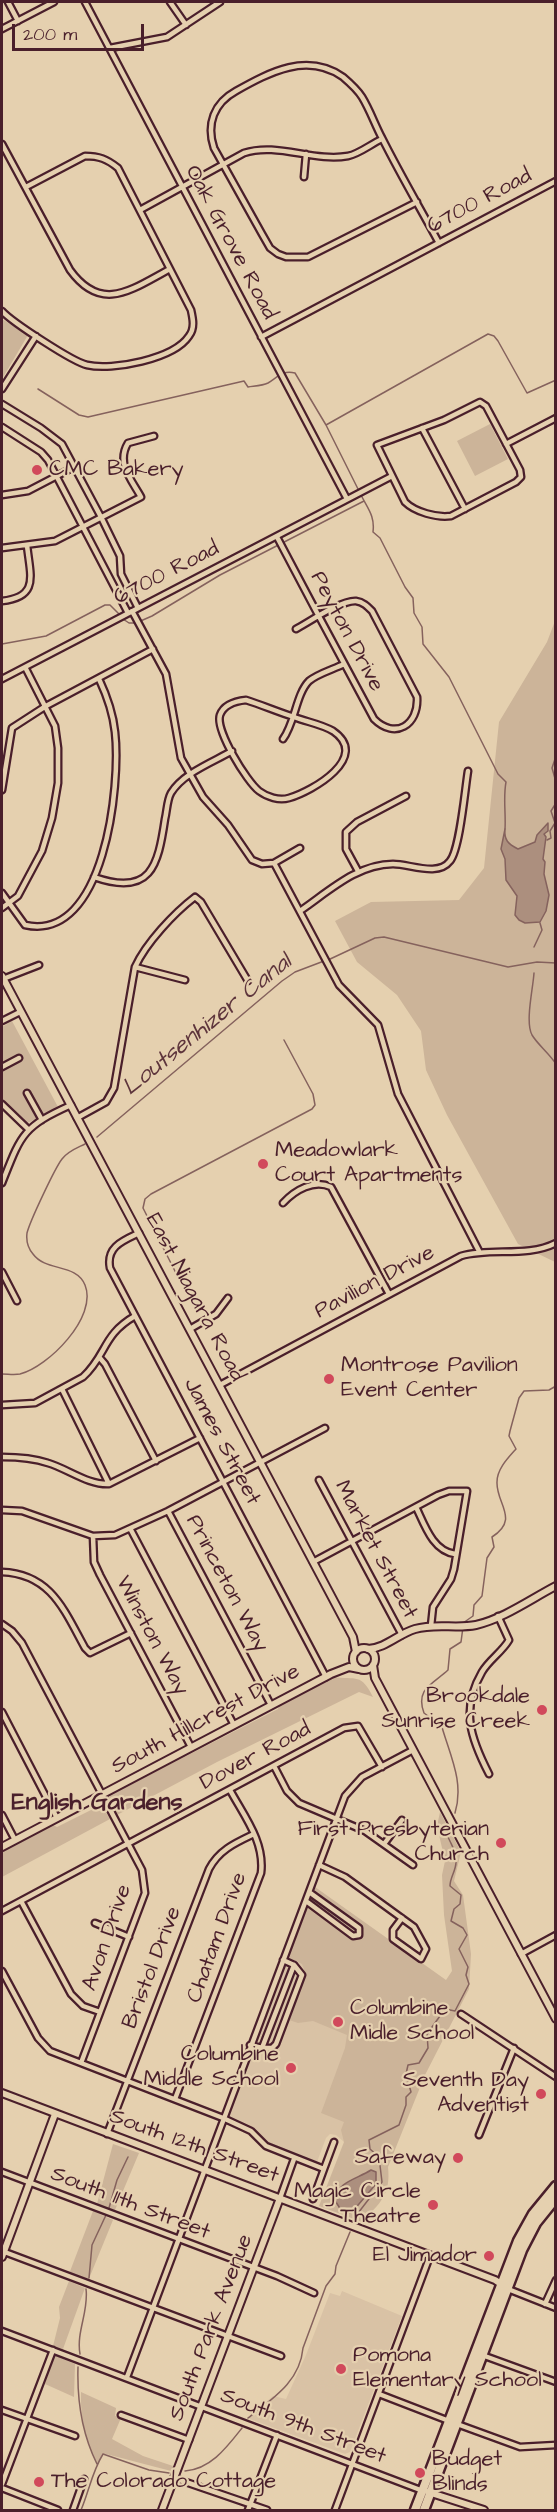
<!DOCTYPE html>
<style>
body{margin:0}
#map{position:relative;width:557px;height:2512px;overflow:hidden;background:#e5d0af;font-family:"Architects Daughter",sans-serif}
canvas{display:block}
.frame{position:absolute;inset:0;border:3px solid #4a1f2b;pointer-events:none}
.scale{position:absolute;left:12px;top:24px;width:132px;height:27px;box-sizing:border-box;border:3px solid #4a1f2b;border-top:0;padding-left:8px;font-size:18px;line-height:21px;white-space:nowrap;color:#4a1f2b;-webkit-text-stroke:4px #e5d0af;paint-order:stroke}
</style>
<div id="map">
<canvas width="557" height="2512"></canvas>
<div class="frame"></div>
<div class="scale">200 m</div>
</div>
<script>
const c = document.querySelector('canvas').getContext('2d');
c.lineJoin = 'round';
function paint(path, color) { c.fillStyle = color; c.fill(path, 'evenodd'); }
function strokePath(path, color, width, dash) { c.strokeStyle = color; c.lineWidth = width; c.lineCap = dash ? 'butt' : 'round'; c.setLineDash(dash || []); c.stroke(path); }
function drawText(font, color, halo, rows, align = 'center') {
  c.font = font + ' "Architects Daughter",sans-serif'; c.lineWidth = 4.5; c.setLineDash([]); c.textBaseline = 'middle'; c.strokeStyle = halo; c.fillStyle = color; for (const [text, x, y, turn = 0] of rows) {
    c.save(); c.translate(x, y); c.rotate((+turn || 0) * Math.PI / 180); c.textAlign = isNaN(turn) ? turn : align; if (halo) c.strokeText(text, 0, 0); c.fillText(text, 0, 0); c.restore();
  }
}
paint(new Path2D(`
 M306,1908L400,1974L344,2142L336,2135L330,2134L326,2138L317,2162L269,2143L249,2125L229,2116Z
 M342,2291L402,2316L350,2452L345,2454L247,2418L273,2396L286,2399L306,2355L330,2293L340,2296Z`), '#d9c2a5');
paint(new Path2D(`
 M2,319L28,335L2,379Z
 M490,424L508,459L475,476L457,441Z
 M555,621V1262L518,1244L447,1115L426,1070L421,1031L397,995L357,962L335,921L371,902L459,900L484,868L499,722L547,642Z
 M12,1021L58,1107L26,1124L2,1102V1027Z
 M333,1677C357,1680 361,1673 373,1697L359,1692L217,1762L117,1815L109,1800L110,1795L278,1709L279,1706Z
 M102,1806L110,1819L2,1877V1852L53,1825L57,1827L93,1809Z
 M440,1812L461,1852L454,1881L463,1895L471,1954L469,1989L425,2075L388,2167C391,2195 380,2203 362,2222L319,2206L344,2142L341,2130L344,2122L321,2113L345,2048L347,2035L313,2021L298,2023L289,2020L306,1975L302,1964L287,1957L315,1887L446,1980L452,1971L444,1915L442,1875L445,1861L437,1826Z
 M113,2144L139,2153L115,2210L97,2204Z
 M93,2211L113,2220L88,2281L69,2274Z
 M69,2281L85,2288L63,2349L53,2346L60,2318L59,2307Z
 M54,2355L75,2364L74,2397L45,2384Z
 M81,2392L116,2408L115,2416L121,2418L112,2439L143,2456L173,2466L171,2471L106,2454H102L97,2465C86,2442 80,2418 81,2392Z`), '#ccb499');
const water = new Path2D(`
 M548,823V831L544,834L546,837L543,859L545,862L544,874L549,895L546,911L540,922L525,923L519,920L515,915L517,896L506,880L505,859L501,849L505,829C504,840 508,844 518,849L535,842L537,835Z
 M371,2170L376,2172V2184L353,2211L350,2213L341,2210L334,2199C339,2181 357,2179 371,2170Z`);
paint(water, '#ac8f7e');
strokePath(water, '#85625d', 1.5);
strokePath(new Path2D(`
 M38,389L79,415L88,417L244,381L248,387C254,386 262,386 268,383C278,377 282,370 295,373L326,425L359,491
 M326,425L488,334L494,336L498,341L527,393L556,380
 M361,495C368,509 375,516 373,532L380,538L405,587L413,598L414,613L422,627L423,644L449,677L498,774L506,782C503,798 506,813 505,829
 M123,619L129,623H136L152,616L220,575L364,501
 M2,644L46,636L105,605H110L120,615
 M556,756L552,768L556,782
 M547,840L551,838L550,831L555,823L551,811L556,803
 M534,947L542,930L540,923
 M328,960L375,938L384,937L508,967L537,962L556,963
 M534,973C533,989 525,1022 532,1035C538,1045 549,1053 556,1064
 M97,1137L282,981L295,972L324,961
 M180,1281L143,1208L145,1199L151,1194L312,1109L315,1105L313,1094L284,1040
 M2,1374C8,1374 14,1375 20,1374C48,1367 98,1317 85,1285C76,1263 46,1272 33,1254C28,1248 26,1241 27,1233C30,1221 55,1168 62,1159C68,1151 77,1148 85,1144
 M463,1623L473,1616L474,1605L482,1596L487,1558L494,1547L492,1537C520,1519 496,1504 497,1482C497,1469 508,1458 516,1449L509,1436L510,1431L519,1398L524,1391L549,1390L556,1386
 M455,1813C465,1780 448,1752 440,1720L432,1719L424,1713C415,1689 433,1684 448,1670L450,1649L461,1642L463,1627
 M109,2208L117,2180L128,2157
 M355,2217L382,2182L379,2157L370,2149L369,2140L399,2125L406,2105V2097L411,2092L406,2074L408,2065L419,2063L428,2048L427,2034L445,2009L455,2011L469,1984L466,1975L468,1967L459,1949L467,1935L463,1928L451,1921L454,1909L460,1904L461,1895L450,1886C450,1877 456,1871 456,1862C457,1848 446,1839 444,1825
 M89,2278L92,2245L106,2215
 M80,2354C76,2332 89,2311 86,2289
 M78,2367C77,2400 82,2434 97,2464
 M248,2418C272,2399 300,2382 303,2348L326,2286L335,2274L336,2266L350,2232
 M185,2471C211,2469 227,2447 242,2428
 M81,2510C89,2491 92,2472 103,2454L149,2470L169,2473`), '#85625d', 1.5);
const street = new Path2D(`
 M8,2L18,21
 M85,2L347,499
 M170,2L186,25
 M2,29L54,2
 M110,48L167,37L220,2
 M2,144L70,270C102,314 132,289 170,269
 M304,177L306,154
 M417,202L308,257H286L278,254L270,248L262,234L214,148C206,124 214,103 236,91C270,72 307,52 343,77C350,83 357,89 362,97C370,110 375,125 382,138C400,174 420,208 439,243
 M140,210L244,153C277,142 313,162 348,156C359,154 371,144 382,139
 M2,311C12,322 73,362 87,365C112,371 174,359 189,336C195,328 193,319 191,310L118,168C107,159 99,156 85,156L26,187
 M261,337L556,181
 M2,389L36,336
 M480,402L486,406L520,470L521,477L516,482L451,516C437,518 415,512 405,502L377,445L444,420Z
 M2,404L41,428L62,444L101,517L120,556L121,574L138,608
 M2,427L41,452L48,460L128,613
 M422,428L465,509
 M506,444L556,418
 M2,495L28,491L74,467
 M277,537C309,598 341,658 374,719C395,740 419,725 417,697L372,611C367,606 363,602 356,601C341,600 309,622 296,629
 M2,548L55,541L141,497C131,479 116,463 128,443L154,436
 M2,601C40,597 30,575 27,545
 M132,611L166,674L181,758L203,797L228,825L252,860L262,864L274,863L300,848
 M2,679L392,476
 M246,700C262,705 278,712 294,717C307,722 321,724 333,731C371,757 313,791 289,798C279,801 267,797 259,791C247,782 215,730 220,715C224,704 236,701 246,700Z
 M283,739C295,723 296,694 309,681C317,674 334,669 344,664
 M2,790L12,728L46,706L153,649
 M274,863L339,985L378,1025L398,1094L479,1251
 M358,871L346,849V832L357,822L406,796
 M94,877C151,897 158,866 165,819C167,811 167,800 171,793C183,773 213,762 232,751
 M2,893L25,925C105,943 121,784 115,732C113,713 107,696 99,679
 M2,908L18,896L42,851L52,818L58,783V748L55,726L25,667
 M300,911C328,892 357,864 393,864C410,864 438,877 450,861C460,849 465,789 468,771
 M135,967L185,980
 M3,979L39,965
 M2,1021L20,1012
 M2,1067L19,1058
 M27,1093L42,1120
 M2,1104L28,1129
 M77,1118L106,1102L114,1088L135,967C146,943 174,913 195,897L201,902L248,981
 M2,1183C21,1135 22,1127 71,1105
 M283,1203C295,1190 314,1179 331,1187L389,1294
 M139,1233C122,1241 106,1247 110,1268L326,1677
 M2,1272L17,1301
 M190,1329L216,1314L228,1298
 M99,1357L105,1364L156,1461
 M220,1385L461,1256C492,1247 526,1258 556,1243
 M62,1389L109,1484
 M2,1405L35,1403L83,1377C107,1355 102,1335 135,1316
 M2,1457C17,1457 33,1458 48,1463C68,1469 88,1485 109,1484L200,1438
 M319,1480L402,1635
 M416,1507C425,1526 433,1551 455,1554
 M2,1510L22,1511L93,1536L115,1535L168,1511L325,1428
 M168,1511L271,1705
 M131,1530L234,1725
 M93,1536L94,1562L100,1575L191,1747
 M313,1562L438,1495L449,1491H467L454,1569L451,1579L433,1607L431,1626
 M2,1572C51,1574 64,1610 85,1648L90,1653L131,1633
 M2,1624L12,1631L22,1643L142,1870L145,1893L81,2063
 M2,1712L57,1818
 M274,1766L287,1791L299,1803L365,1831L413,1865
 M489,1774C471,1739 460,1710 482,1672C489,1660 502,1652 509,1640L498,1616
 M2,1815L15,1840
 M384,1844L402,1820
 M319,1865L345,1877L414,1927L426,1949L421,1959L393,1939V1930L402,1918
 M21,1901L71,1994L83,2006L100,2012
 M306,1901L353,1936L359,1935V1928L309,1892
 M2,1911L344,1728L358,1726L382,1767
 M95,1923L129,1937
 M521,1954L556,1935
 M2,1971L38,2038L50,2051L223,2118L251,2131L266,2146L324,2169L313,2199
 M461,2014L556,2077
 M250,2045L262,2048L294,1965L283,1960
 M262,2048H272L276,2044L302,1975L294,1965
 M175,2099L261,1873C265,1842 244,1816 230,1790
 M107,2134L209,1869C219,1850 235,1843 254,1834
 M479,2135L514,2048
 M324,2169L334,2142
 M2,2172L277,2276L314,2293
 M280,2198L294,2159
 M2,2251L281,2356
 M508,2289L556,2308
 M545,2304L556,2280
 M2,2331L423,2491
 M482,2355L556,2382
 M127,2377L345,1796L362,1777L413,1750
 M379,2394L449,2421
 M2,2410L75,2436
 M121,2415L189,2440
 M457,2424L520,2447L556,2445
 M174,2478L267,2510
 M2,2484L53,2350
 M2,2488L58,2510
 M73,2510L84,2479
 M248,2510L277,2435
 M335,2510L430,2256`);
const secondary = new Path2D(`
 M2,976L353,1637L356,1652
 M353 1659a11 11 0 1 1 22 0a11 11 0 1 1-22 0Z
 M368,1649C386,1648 398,1634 415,1629C435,1623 456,1629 476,1625C503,1619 531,1599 556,1586
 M373,1665L375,1678L556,2019
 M2,1847L331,1674L349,1667L359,1669
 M2,2093L495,2280L504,2286
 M2,2257L55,2114
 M428,2492L484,2510
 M162,2510L280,2198`);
const highway = new Path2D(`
 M415,2510L518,2241L533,2214L556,2186
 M424,2510L522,2250L536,2223L556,2198`);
strokePath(street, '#4a1f2b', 9);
strokePath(secondary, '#4a1f2b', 10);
strokePath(highway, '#4a1f2b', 13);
strokePath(street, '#e5d0af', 4.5);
strokePath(secondary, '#e5d0af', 6);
strokePath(highway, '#e5d0af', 8);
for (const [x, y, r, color] of [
 [37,470,6,"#d1495b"],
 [263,1164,6,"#d1495b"],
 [329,1379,6,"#d1495b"],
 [542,1710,6,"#d1495b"],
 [501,1843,6,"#d1495b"],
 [338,2022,6,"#d1495b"],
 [291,2068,6,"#d1495b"],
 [541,2094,6,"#d1495b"],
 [458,2158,6,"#d1495b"],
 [433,2205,6,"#d1495b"],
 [489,2256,6,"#d1495b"],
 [341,2369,6,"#d1495b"],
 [420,2473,6,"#d1495b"],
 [39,2482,6,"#d1495b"]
]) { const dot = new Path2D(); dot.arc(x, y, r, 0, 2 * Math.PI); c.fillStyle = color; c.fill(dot); strokePath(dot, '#e5d0af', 2); }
drawText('22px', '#4a1f2b', '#e5d0af', [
 ["6700 Road",480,202,-28],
 ["Oak Grove Road",230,243,62],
 ["6700 Road",167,574,-27],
 ["Peyton Drive",346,632,62],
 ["Pavilion Drive",375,1283,-28],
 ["East Niagara Road",194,1298,62],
 ["James Street",221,1442,62],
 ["Market Street",375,1550,62],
 ["Princeton Way",226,1584,62],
 ["Winston Way",151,1636,62],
 ["South Hillcrest Drive",206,1720,-28],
 ["Dover Road",256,1757,-28],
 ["Avon Drive",108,1938,-71],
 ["Chatam Drive",218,1938,-70],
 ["Bristol Drive",153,1968,-69],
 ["South 12th Street",194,2147,20],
 ["South 11th Street",130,2204,21],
 ["South Park Avenue",212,2328,-69],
 ["South 9th Street",303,2427,21]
]);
drawText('22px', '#4a1f2b', '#e5d0af', [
 ["CMC Bakery",49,470],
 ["Meadowlark",275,1151],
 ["Court Apartments",275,1176],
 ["Montrose Pavilion",341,1366],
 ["Event Center",341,1391],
 ["Brookdale",530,1697,"right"],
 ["Sunrise Creek",530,1722,"right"],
 ["First Presbyterian",489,1830,"right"],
 ["Church",489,1855,"right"],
 ["Columbine",350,2009],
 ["Midle School",350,2034],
 ["Columbine",279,2055,"right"],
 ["Middle School",279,2080,"right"],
 ["Seventh Day",529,2081,"right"],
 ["Adventist",529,2106,"right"],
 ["Safeway",446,2158,"right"],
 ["Magic Circle",421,2192,"right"],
 ["Theatre",421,2217,"right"],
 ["El Jimador",477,2256,"right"],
 ["Pomona",353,2356],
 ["Elementary School",353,2381],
 ["Budget",432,2460],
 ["Blinds",432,2485],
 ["The Colorado Cottage",51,2482]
], 'left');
drawText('italic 24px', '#5e353c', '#e5d0af', [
 ["Loutsenhizer Canal",208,1026,-39]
]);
drawText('bold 24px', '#4a1f2b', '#e5d0af', [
 ["English Gardens",97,1804]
]);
</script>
